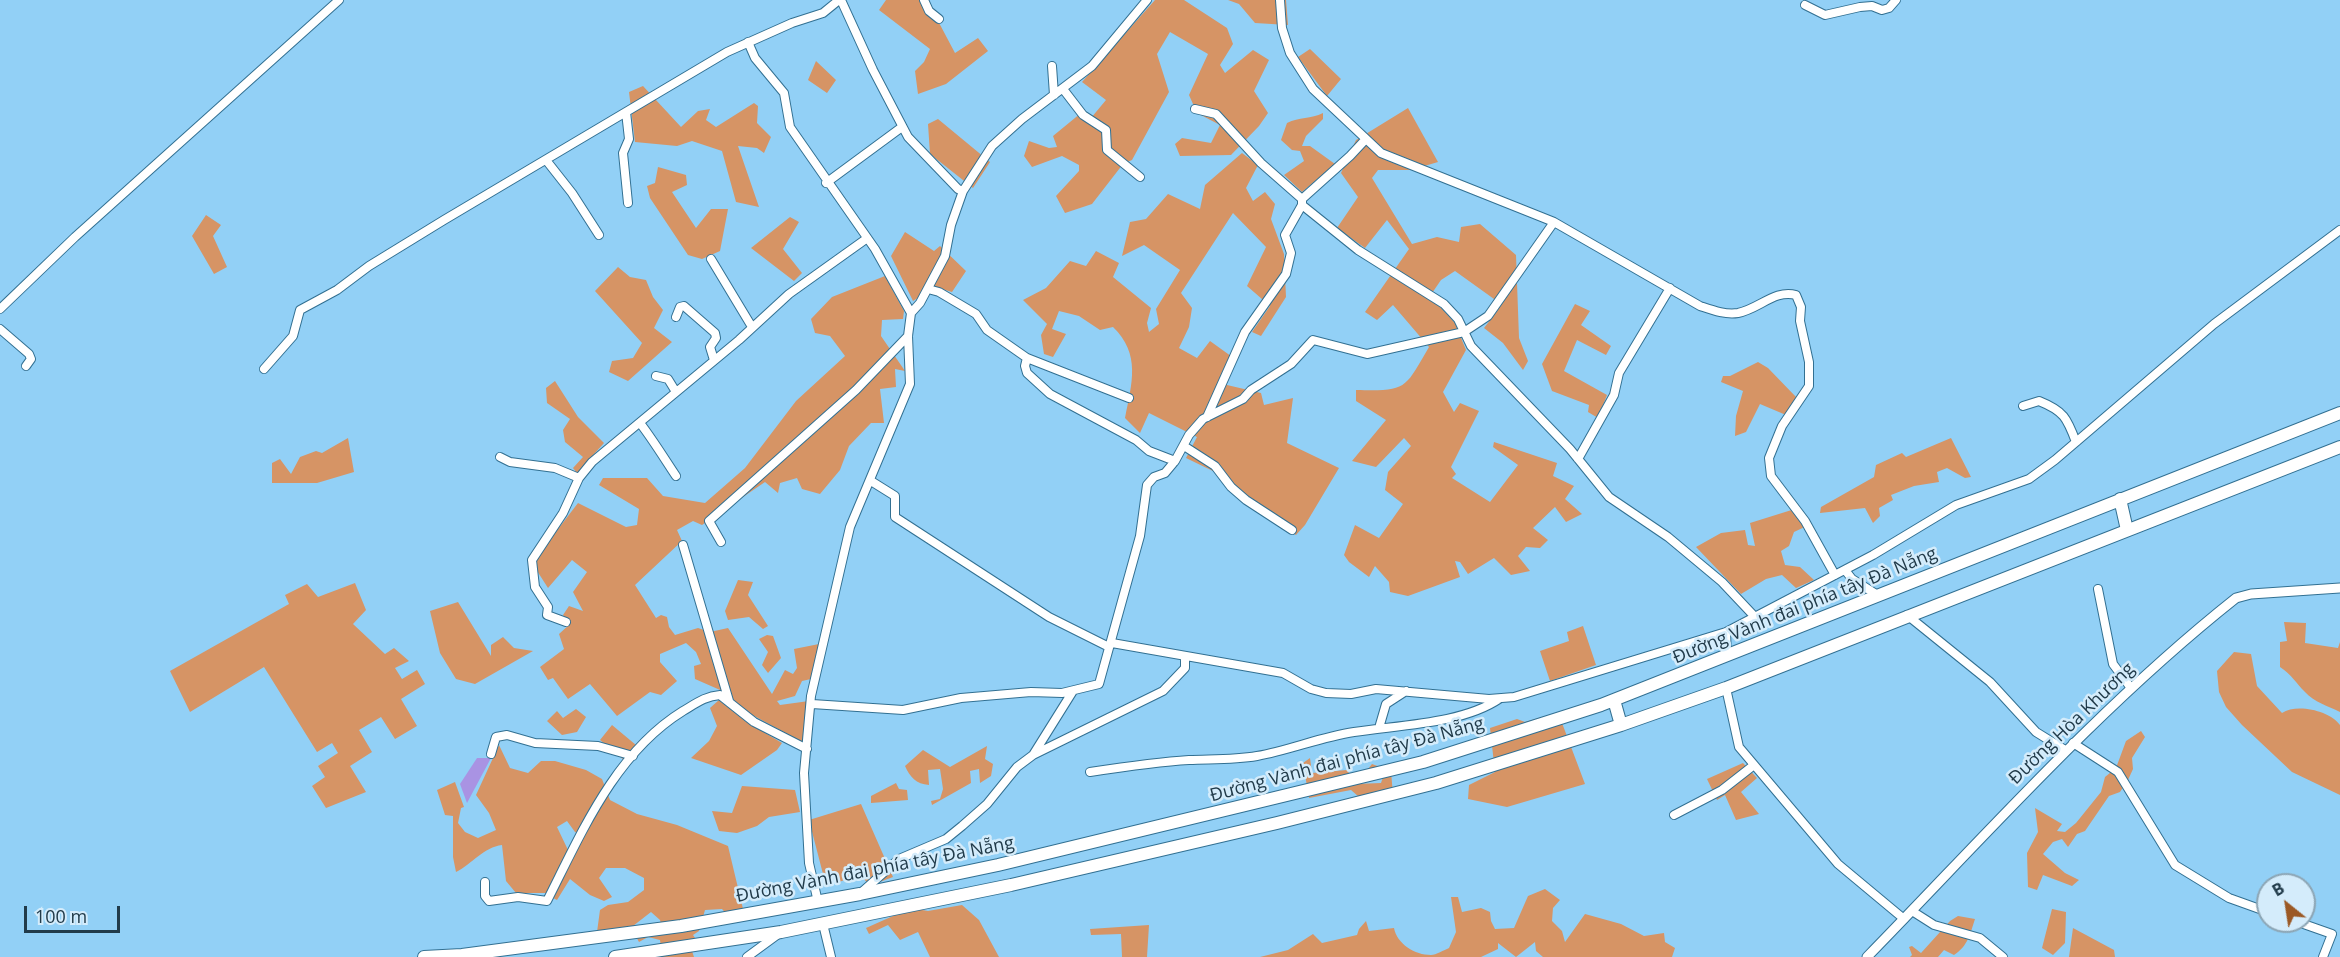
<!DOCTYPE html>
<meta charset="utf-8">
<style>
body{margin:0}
#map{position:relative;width:2340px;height:957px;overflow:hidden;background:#92d0f6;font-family:"Open Sans",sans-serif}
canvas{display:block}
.north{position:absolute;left:2256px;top:873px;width:60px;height:60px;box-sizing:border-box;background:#d4ecfb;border:2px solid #8ca5b4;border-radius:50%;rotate:330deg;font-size:16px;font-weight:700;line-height:24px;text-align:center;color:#213b4a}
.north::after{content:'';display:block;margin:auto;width:21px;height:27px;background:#9b5925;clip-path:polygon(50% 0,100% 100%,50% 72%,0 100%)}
.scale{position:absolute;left:24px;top:906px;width:96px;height:27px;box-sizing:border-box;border:3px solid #213b4a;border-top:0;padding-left:8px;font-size:18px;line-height:21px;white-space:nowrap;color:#213b4a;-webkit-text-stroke:4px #d4ecfb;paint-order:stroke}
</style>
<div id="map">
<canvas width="2340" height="957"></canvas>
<div class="north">B</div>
<div class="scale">100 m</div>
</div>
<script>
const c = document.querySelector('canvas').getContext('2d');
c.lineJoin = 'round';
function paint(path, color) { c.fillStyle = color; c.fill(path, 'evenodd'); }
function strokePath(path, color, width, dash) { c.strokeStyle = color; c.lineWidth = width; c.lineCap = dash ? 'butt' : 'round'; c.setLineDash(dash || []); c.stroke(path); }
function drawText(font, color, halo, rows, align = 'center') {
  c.font = font + ' "Open Sans",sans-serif'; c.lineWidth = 5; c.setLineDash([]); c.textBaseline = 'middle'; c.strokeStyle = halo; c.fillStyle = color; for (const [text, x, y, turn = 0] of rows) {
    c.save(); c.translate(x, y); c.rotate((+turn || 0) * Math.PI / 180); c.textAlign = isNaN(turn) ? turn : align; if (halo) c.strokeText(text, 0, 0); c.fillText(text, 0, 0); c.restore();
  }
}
paint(new Path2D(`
 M886,0H922L937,19L955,53L978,38L988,51L946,84L918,94L915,71L924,62L930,49L879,10Z
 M1155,0H1184L1227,28L1233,44L1220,65L1225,73L1253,50L1269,60L1254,91L1268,113L1259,126L1231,155L1180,156L1175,144L1182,138L1211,143L1220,125L1197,113L1189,95L1208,54L1170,32L1157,54L1169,92L1132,160L1123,164L1092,204L1065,213L1056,196L1079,171V165L1062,156L1032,167L1024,156L1029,141L1049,148L1057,147L1053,136L1081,113L1091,118L1106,100L1082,82Z
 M1228,0H1286L1288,25L1255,23L1239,4Z
 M1310,49L1341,79L1327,96L1298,57Z
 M816,61L836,80L827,93L808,80Z
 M643,86L681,127L698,111L710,109L706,120L716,127L754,103L758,106L757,123L771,137L764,153L757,148L738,146L759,207L736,202L722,151L692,141L677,146L635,142L629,92Z
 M1408,108L1438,162L1411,170H1378L1372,178L1412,244L1437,237L1459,242L1461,227L1480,224L1516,255L1519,338L1528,361L1523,370L1503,343L1484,328L1498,310L1494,299L1455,271L1441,280L1430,296L1455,323L1466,350L1443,392L1454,412L1460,403L1479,411L1451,467L1456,474L1452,478L1490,502L1518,465L1493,447L1494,442L1557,463L1553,476L1574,486L1565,499L1582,514L1566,522L1555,507L1533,528L1548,540L1540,548L1526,547L1518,556L1530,571L1511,575L1494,558L1468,574L1460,562L1455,561L1460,577L1408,596L1390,592L1389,582L1375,566L1369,577L1349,562L1344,555L1355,525L1379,538L1403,504L1385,490L1388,472L1411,446L1404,438L1376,467L1352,461L1386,420L1356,401V390C1407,391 1404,390 1429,347L1393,305L1377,320L1365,312L1409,249L1387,220L1365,248L1337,228L1358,197L1341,173L1356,140Z
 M1323,113V119L1306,136L1302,146H1310L1335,164L1302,192L1284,175L1304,161L1300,151L1292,150L1281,140L1287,123C1299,117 1311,119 1323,113Z
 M938,119L990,162L973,188L930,154L928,124Z
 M1242,153L1258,165L1246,188L1253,201L1265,192L1275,204L1271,219L1284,254L1286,297L1261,336L1252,332L1270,306L1247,286L1266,247L1233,213L1181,293L1192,308L1189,327L1179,348L1197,358L1210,341L1235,359L1225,382L1227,385L1261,393L1264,405L1293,398L1287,443L1339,468L1305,525L1296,535L1235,495L1217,473L1186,458L1197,437L1149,413L1140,433L1125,418C1132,383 1141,354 1113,327L1100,330L1079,316L1059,311L1052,329L1066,334L1053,357L1044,354L1041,335L1047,324L1023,300L1046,288L1070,261L1086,266L1096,251L1119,263L1113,277L1151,308L1147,323L1149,332L1159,324L1156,309L1180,270L1144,245L1122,256L1130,222L1146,219L1168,194L1200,209L1205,185Z
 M658,167L686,175L687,185L672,192L696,228L711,209H728L720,251L702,259L688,255L650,198L647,186L655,183Z
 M206,215L221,225L213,236L227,267L214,274L192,236Z
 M790,217L799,222L783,249L802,273L794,281L751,248Z
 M905,232L934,251L940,246L966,271L952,292L935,287L913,301L891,256Z
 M618,267L630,277L646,280L653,297L663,310L654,328L672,342L628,381L609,372L612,361L633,358L642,343L595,291Z
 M885,276L904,311L903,319L882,320L881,336L905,371L895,369L896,387L880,389L884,423H871L849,446L840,470L820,494L802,489L797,478L780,483L778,493L765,482L702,525L693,521L677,530L682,541L635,585L656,618L661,615L667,617L669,627L675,635L698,628L710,632L728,628L772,694L785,670L793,674L797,668L794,649L819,644L811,679L802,681L795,696L777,701L780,705L809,701L804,743L745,711L727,693L695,679L694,666L701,664L696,652L686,643L660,654V662L677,681L661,695L650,692L617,716L590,684L568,699L553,678L548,680L540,667L564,649L559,634L570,624L563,615L569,606L583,611L573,592L587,572L572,560L548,588L532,563L578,503L626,527L637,525L639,509L599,485L603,478H647L663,496L705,503L745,468L796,401L845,356L830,336L815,333L811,319L832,297Z
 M1575,304L1590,311L1581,325L1611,346L1606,355L1577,340L1564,371L1607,395L1598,418L1588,412L1589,405L1552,391L1542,364Z
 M1758,362L1768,368L1797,398L1786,415L1760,404L1746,432L1735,436L1736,416L1743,391L1721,382L1723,376H1730Z
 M555,381L578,417L604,443L577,473L573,468L583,457L565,442L563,430L570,419L547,403L546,388Z
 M348,438L354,472L317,483H272V463L280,459L291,474L300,457L316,451L322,453Z
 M1951,438L1971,477L1965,478L1947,468L1937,472L1939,482L1914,486L1891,495L1893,500L1879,508L1880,516L1873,523L1865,508L1820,513L1821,507L1874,477L1876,465L1902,453L1906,457Z
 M1798,508L1811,524L1794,532L1789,546L1781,551L1785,565L1800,567L1814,580L1796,588L1782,575L1766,579L1741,594L1696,547L1721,533L1745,530L1748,545L1755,546L1750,523Z
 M738,580L753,582L748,595L768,626L763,629L749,617L728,620L725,611Z
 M355,583L366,610L353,624L385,654L394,648L409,661L395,668L402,679L417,670L425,684L401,699L417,726L395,739L381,717L359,730L372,752L350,766L366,792L326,808L312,786L325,777L318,766L338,753L332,743L317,752L264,667L190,712L170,671L289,604L285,595L307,584L318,597Z
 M458,602L491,656V645L503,637L514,648L533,651L475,684L456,679L440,653L430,611Z
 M2284,622L2306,623L2305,643L2338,648L2340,642V712C2328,706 2314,702 2305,692C2296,683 2292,675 2280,667V642L2287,641Z
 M1583,626L1596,665L1550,681L1540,651L1569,641L1567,632Z
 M767,635L773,636L781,658L768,673L762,665L768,652L759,639Z
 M2234,652L2251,654L2257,686L2282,713C2297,703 2330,711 2340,725V795L2292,772L2242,725L2226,707L2219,692L2217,671Z
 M719,700L745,721L782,743L777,750L741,775L691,758L709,741L717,726L710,708Z
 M576,709L586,717L577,732L562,735L547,721L557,711L563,718Z
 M1545,716L1562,723L1585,784L1507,807L1468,799L1469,785L1495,772L1490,728L1517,719L1525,722Z
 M612,725L636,745L624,760L600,740Z
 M2141,731L2145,737L2132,758L2133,769L2128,780L2120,792L2109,796L2085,831L2077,834L2068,847L2062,839L2053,842L2043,854L2065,873L2079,880L2072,886L2043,875L2037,890L2028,887L2027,853L2038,832L2035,808L2062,824L2057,831L2065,832L2076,823L2101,792L2105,777L2116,768L2126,741Z
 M499,745L510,768L528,773L541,761H555L586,770L602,779L610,800L637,814L677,825L728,846L744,913L729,917L722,909L705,910L699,931L693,935L701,947L692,951L694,957H655L661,948L660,940L648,937L639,942L634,933L642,925L658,934L663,931L660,920L651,912L615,940L597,932L600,910L608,905L628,902L644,890V878L625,868H606L599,878L612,897L604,901L590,895L570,879L557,900L553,898L584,836L575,832L567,821L557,827L568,850L548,893H516L506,881L502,845C484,847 472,864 456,872L453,857V816L445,815L437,790L455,782L464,807L461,808L458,823L465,832L478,838L496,830L489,813L476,795Z
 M987,746L985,759L993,764L991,776L980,783L979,769L970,771L971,783L932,805L931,801L940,799L943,789L940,769L928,770L929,785C916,784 910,777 905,766L923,750L950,767Z
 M1310,758L1312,773L1347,770L1356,784L1381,783L1383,777L1368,769L1372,764L1391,771L1393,795L1366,803L1351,790L1309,798L1303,763Z
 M1743,763L1757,778L1741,792L1759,814L1736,820L1725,795L1717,800L1707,779Z
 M896,783L899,789L907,790L908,800L871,803V796Z
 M742,786L795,790L800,812L769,817L757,826L737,833L719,831L712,811L732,813Z
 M861,804L893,877L869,886L861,874L839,882L836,874H823L809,820Z
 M1545,889L1560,900L1553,908L1552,921L1562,931L1565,942L1585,914L1621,924L1644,936L1664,933L1665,942L1675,948L1672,957H1543L1536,951L1535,942L1516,957L1498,943V949L1481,957H1260L1288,950L1313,934L1322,943L1357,935L1359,929L1366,921L1369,931L1394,928C1397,944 1415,955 1431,955C1436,955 1444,950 1449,948L1456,932L1451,897H1458L1462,912L1481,908L1490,912L1491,921L1495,929L1514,928L1528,896Z
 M962,905L979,920L999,957H930L918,932L900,940L888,925L869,934L866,928L911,908L928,911Z
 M2052,909L2066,912L2065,943L2053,955L2042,948Z
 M1958,916L1975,919C1970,934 1968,946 1954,955L1944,950L1938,957H1910L1912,955L1909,947L1912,946L1921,953L1950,921Z
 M1149,925L1147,957H1122L1121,934L1091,935L1090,929Z
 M2073,928L2114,950L2115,957H2069Z`), '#d69465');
paint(new Path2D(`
 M477,758H491L467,803L460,784Z`), '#a993e3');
const minor = new Path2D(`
 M841,0L873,70L908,137L958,189L963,191
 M924,0L929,11L939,19
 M1280,0L1282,28L1290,53L1313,89L1381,153L1554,222L1700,306C1712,310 1725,315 1738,313C1759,309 1775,289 1796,295L1801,307L1800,321L1809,362V386L1782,426L1769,458L1771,476L1805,521L1835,575
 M1805,5L1825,15L1860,7L1872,6L1882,10L1889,8L1896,0
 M748,42L755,58L784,93L790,127L875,249L911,313
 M1052,66L1054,95
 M1063,89L1083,115L1106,130L1107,150L1140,177
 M1195,109L1216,114L1261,163L1302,199V205L1358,250L1444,304L1458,319L1471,346L1570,449L1609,497L1668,537L1722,582L1755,617
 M626,112L629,139L623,153L628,203
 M546,160L572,193L599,235
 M826,183L902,127
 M1302,199L1350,156L1365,140
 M711,259L752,327
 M928,289L939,292L976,314L987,330L1027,358L1129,398
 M0,309L75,237L339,0
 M676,317L680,307L684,306L715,333L716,338L710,347L714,360
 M0,329L29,354L31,359L26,366
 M1027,358L1025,366L1027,373L1050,394L1136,440L1149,451L1175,461
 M264,369L293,336L300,310L337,290L369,266L444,220L727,52L792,23L823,13L839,0
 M656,376L668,379L676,392
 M2023,406L2039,401C2064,411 2067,418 2076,442
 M1207,417L1245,332L1286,274L1291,253L1285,235L1302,205
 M640,423C653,440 664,458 676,476
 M1184,446L1215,466L1231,487L1246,500L1292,530
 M500,457L510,462L555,468L579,478
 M1578,459L1614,395L1619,373L1670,288
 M871,481L895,496V517L1049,617L1109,647
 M721,542L709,521L856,390L908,336
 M683,545L729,701
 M1845,570L1852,579L1879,596
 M2098,589L2113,664L2131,688
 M1907,615L1990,682L2036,732L2065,750
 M566,622L547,615L548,607L535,587L532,560L563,513L579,478L592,462L739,340L789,294L866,239
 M1726,632L1727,656
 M1112,643L1283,673L1311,689L1326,693L1351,694L1376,689L1489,699L1514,697L1726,632L1873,555L1956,505L2029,479L2055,460L2214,324L2340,230
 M1726,688L1739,747L1838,864L1904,919
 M812,704L903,710L961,698L1031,692L1062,693L1099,684L1140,536L1147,485L1154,477L1165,473L1175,461L1189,435L1203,419L1243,399L1251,390L1291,364L1313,340L1367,354L1464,332L1488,316L1554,222
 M1379,728L1386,704L1406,691
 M2073,743L2118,772L2175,865L2229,898L2268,912
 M491,754L496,737L507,735L535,743L598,746L633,756
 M1033,755L1073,691
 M1090,772C1123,767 1156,762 1189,760C1212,759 1234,760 1257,756C1290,750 1321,737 1354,732C1398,725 1462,724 1499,699
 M1674,815L1722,790L1754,765
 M485,882V896L489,901L518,897L547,901C582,832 615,753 683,711C695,704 705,696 720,695L754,722L807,749
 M863,891L899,859L946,839L962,826L987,804L1017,767L1033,755L1163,691L1185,668V656
 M818,902L809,863L804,773L811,696L850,527L910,384L908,336L911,313L920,303L945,256L951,225L963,191L992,146L1022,119L1092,66L1147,0
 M1912,911L1934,925L1980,938L2003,957
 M2295,921L2332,934L2323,957
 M823,924L831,957
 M747,957L777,935`);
const tertiary = new Path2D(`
 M1867,957C1987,834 2101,705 2236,598L2251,594L2340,588`);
const primary = new Path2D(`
 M2120,499L2127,530
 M1614,700L1621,725
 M424,957L462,955L681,926L860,894L998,865L1423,762L1601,705L2340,413
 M615,957L781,932L1011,885L1277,823L1436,783L1621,725L1726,688L2340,447`);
strokePath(minor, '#327092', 10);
strokePath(tertiary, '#327092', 11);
strokePath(primary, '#327092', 14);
strokePath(minor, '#fff', 8);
strokePath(tertiary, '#fff', 9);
strokePath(primary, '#fff', 12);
drawText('18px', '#213b4a', '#d4ecfb', [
 ["Đường Vành đai phía tây Đà Nẵng",1805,606,-22],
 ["Đường Hòa Khương",2072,724,-44],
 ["Đường Vành đai phía tây Đà Nẵng",1347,760,-15],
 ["Đường Vành đai phía tây Đà Nẵng",875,870,-11]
]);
</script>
